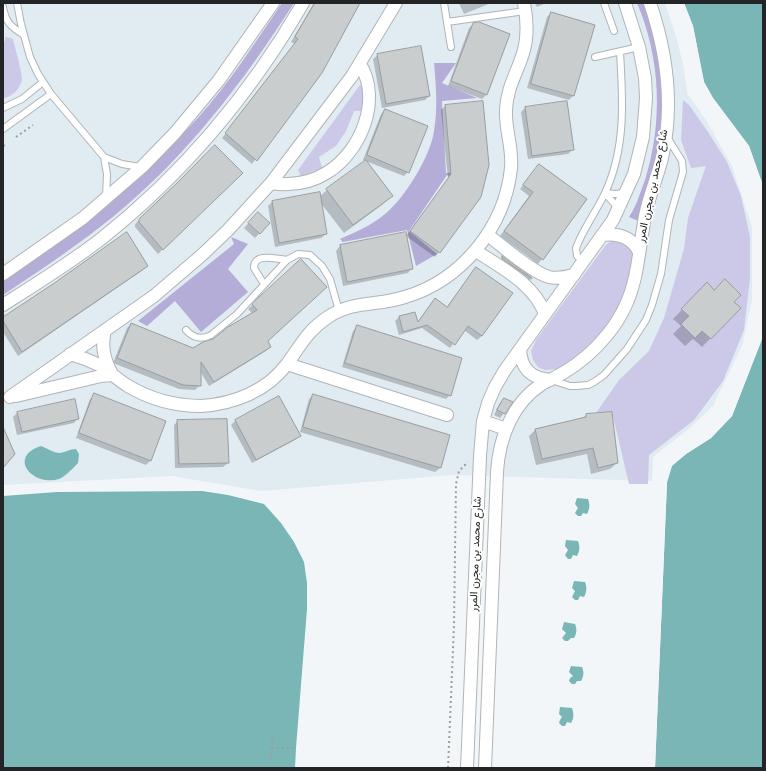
<!DOCTYPE html>
<meta charset="utf-8">
<style>
body{margin:0}
#map{position:relative;width:766px;height:771px;overflow:hidden;background:#f3f6f8;font-family:Poppins,sans-serif}
canvas{display:block}
.frame{position:absolute;inset:0;border:4px solid #232425;pointer-events:none}
</style>
<div id="map">
<canvas width="766" height="771"></canvas>
<div class="frame"></div>
</div>
<script>
const c = document.querySelector('canvas').getContext('2d');
c.lineJoin = 'round';
function paint(path, color) { c.fillStyle = color; c.fill(path, 'evenodd'); }
function strokePath(path, color, width, dash) { c.strokeStyle = color; c.lineWidth = width; c.lineCap = dash ? 'butt' : 'round'; c.setLineDash(dash || []); c.stroke(path); }
function drawText(font, color, halo, rows, align = 'center') {
  c.font = font + ' Poppins,Vazirmatn,sans-serif'; c.lineWidth = 4; c.setLineDash([]); c.textBaseline = 'middle'; c.strokeStyle = halo; c.fillStyle = color; for (const [text, x, y, turn = 0] of rows) {
    c.save(); c.translate(x, y); c.rotate((+turn || 0) * Math.PI / 180); c.textAlign = isNaN(turn) ? turn : align; if (halo) c.strokeText(text, 0, 0); c.fillText(text, 0, 0); c.restore();
  }
}
paint(new Path2D(`
 M3,3H665L677,40L683,64L687,93L706,120L732,166L752,227V300L742,346L713,406L690,428L653,457L652,481L452,475L261,491L172,476L3,485Z`), '#e1ebf2');
paint(new Path2D(`
 M6,37L13,39C15,48 22,72 22,79C21,88 11,98 3,98V46Z
 M360,85L367,90L364,111H354L346,131L336,146L319,157L322,168L301,176L298,170Z
 M683,100L689,105L708,132L727,162L741,196L750,237V278L744,330L723,381L694,420L649,455L648,484H629L612,412L596,413L619,380L649,351L664,318L684,249L688,218L706,166L691,168L681,140Z
 M622,237L639,253L612,327L574,360L557,369L545,370L538,367L533,360L531,351L536,340L605,246L613,239Z`), '#ccc8e8');
paint(new Path2D(`
 M282,3H294C244,81 187,156 114,216C79,244 41,270 3,295V281C44,255 81,224 118,192C145,169 172,146 196,120C228,85 255,43 282,3Z
 M637,3H648L668,108L645,224L629,217C637,205 640,193 645,180C663,123 661,59 637,3Z
 M434,63H456L442,83L477,98L442,101L446,173L468,172L463,185L447,175L409,231L437,254L416,266L407,230L343,242L340,239C356,232 372,225 385,214C405,198 431,155 434,131C438,108 436,86 434,63Z
 M231,237L248,244L228,269L248,292L201,332L175,301L147,326L138,321L234,244Z`), '#b4add8');
paint(new Path2D(`
 M684,3H763V185L749,146L713,98L704,82L693,26Z
 M763,337V768H655L667,482L672,466L686,454L711,438L732,416Z
 M41,446C47,448 53,453 60,453C66,452 70,449 76,449L79,454L78,463C73,468 66,476 59,479C33,487 7,457 41,446Z
 M202,491L228,495L264,504L281,523L294,542L304,562L307,583V609L296,748L295,768H3V496L57,492Z
 M577,498L588,499C590,505 590,508 587,514L583,513L581,516H578L575,513L578,508L575,504Z
 M566,540L578,541C580,547 580,550 577,556L573,555L571,559H568L565,555L568,550L565,546Z
 M574,581L585,582C587,588 587,591 584,597L580,596L578,600H575L572,597L575,591L572,588Z
 M564,622L575,624C577,629 577,633 574,638H571L568,641H565L562,638L566,633L562,629Z
 M571,666L582,667C584,672 584,676 581,681H577L575,684H572L569,681L570,678L573,676L569,672Z
 M560,707L572,708C574,714 574,718 571,723L567,722L565,726H562L559,723L560,720L562,717L559,714Z`), '#7ab6b5');
paint(new Path2D(`
 M682,3H684L693,26L704,82L713,98L749,146L763,187L761,186L747,147L711,99L702,82L691,26Z
 M763,335L732,416L711,438L686,454L672,465L667,482L655,768H653L665,482L670,464L685,452L709,436L730,415L761,336Z`), '#f3f6f8');
paint(new Path2D(`
 M314,3H360L321,72L252,164L222,138L295,44L291,42Z
 M459,3H491L464,14Z
 M535,3H546L537,7Z
 M551,13L593,25L573,96L569,100L527,88L547,17Z
 M474,24L509,34L486,95L482,99L448,86L469,28Z
 M378,55L429,96L425,100L382,108L373,59Z
 M482,102L439,252L435,257L406,236L448,179L441,110L445,106Z
 M525,108L573,149L568,154L528,159L521,112Z
 M386,110L408,172L404,176L363,160L381,114Z
 M539,165L586,200L538,264L500,236L529,196L520,189Z
 M241,173L158,254L135,227V224L140,219Z
 M327,190L391,196L382,205L344,233L320,202L326,234L321,238L275,247L268,206L272,202L319,193V197Z
 M258,213L269,223L255,238L244,228Z
 M405,233L412,268L408,273L343,286L336,251L340,246Z
 M502,257L530,278L531,279L527,283L498,261Z
 M302,260L266,341L270,347L266,351L209,386L200,371V385L195,390L179,389L113,363L127,328L131,324L194,349L213,340L252,313L248,309Z
 M147,266L143,270L18,356L3,332V318L54,285Z
 M476,268L482,336L477,340L464,330L450,348L422,328L399,335L395,321L399,317L417,323L435,299L446,308Z
 M707,284L714,291L733,302L740,308L702,347L693,339L685,346L673,334L681,326L673,319Z
 M357,327L450,395L446,399L342,367L353,331Z
 M95,395L165,422L150,461L146,465L76,438L90,399Z
 M314,395L440,468L435,472L300,432L309,399Z
 M278,397L299,436L295,440L252,463L231,425L235,421Z
 M504,399V413L500,418L494,415L500,403Z
 M17,413L78,418L74,423L17,435L13,417Z
 M586,415L617,463L610,469L591,474L587,454L536,465L529,436L535,430L582,419Z
 M178,421L228,463L223,467L175,468L174,425Z`), '#0003');
const building = new Path2D(`
 M315,3H360L322,73L257,161L225,133L298,39L295,37Z
 M551,12L595,25L574,96L531,84Z
 M479,22L510,34L487,95L451,81L473,23Z
 M421,46L430,96L386,104L377,54Z
 M483,101L489,165L481,197L440,253L410,231L451,174L445,105Z
 M567,101L574,150L532,156L525,107Z
 M385,109L428,126L409,173L367,155Z
 M215,145L243,173L163,250L139,222V219L178,182Z
 M366,160L393,196L353,225L326,189Z
 M539,164L587,199L543,260L504,231L533,192L523,185Z
 M320,192L327,234L279,243L272,201Z
 M258,212L270,223L260,234L248,223Z
 M127,232L148,266L22,352L3,321V317L53,284Z
 M406,232L413,269L347,282L340,245Z
 M502,256L531,277L532,279L503,259Z
 M301,259L327,287L268,341L271,347L214,382L201,362V386L183,385L117,358L131,323L193,348L203,342L213,339L228,327L257,310L252,304Z
 M476,267L513,293L482,336L468,326L455,345L427,325L403,332L399,316L415,312L418,322L435,298L447,307Z
 M725,279L741,295L734,302L741,308L711,339L702,331L695,338L681,324L689,316L681,309L707,282L714,290Z
 M357,325L462,358L451,396L345,363Z
 M94,393L166,421L151,461L79,433Z
 M313,394L450,435L441,468L303,427Z
 M279,396L301,436L256,460L235,420Z
 M504,398L513,402L505,414L497,410Z
 M75,399L79,419L22,432L17,412Z
 M612,412L618,463L598,468L593,448L542,459L535,429L586,417V414Z
 M227,419L229,463L179,464L177,420Z
 M3,427L15,454L3,468Z`);
paint(building, '#c9cdce');
strokePath(building, '#9a9e9f', 1);
const lane = new Path2D(`
 M17,3L21,24L30,57L38,74L51,94L104,157L122,164L140,167
 M444,3L451,47
 M604,3L614,31
 M3,7C6,23 10,26 24,35
 M447,22L525,11
 M595,57L639,47
 M3,108L22,99L43,82
 M3,129L51,94
 M104,157L107,174L106,197
 M605,193L618,208
 M606,193L615,194L626,193
 M583,262L577,256L576,248C583,229 596,212 605,193C626,148 623,100 620,52
 M264,284L254,268C254,252 276,259 287,260
 M186,330C193,338 202,340 211,335L237,314L287,260L298,254L310,255L322,266L330,279L339,311
 M551,380L570,386H576L588,385L594,382L604,375L627,349L646,320L652,305L661,274L669,220L683,172L682,161L667,137`);
const street = new Path2D(`
 M271,183C291,186 311,183 328,172C361,151 382,100 360,64
 M488,235C502,246 533,273 549,277C558,279 566,277 574,275
 M602,235C618,233 632,237 639,252
 M476,251C502,268 534,284 545,314
 M3,274L83,218L142,167L175,133L219,80L273,3
 M3,305C36,284 70,263 101,239C183,174 251,93 303,3
 M105,330C101,347 104,359 112,374
 M520,349C521,369 531,378 550,380
 M70,354C81,357 91,361 101,366C110,372 118,380 128,386C150,399 175,406 201,406C234,404 267,391 287,364C301,345 307,331 328,317C354,300 378,306 405,297C462,280 505,227 511,168C513,148 505,130 506,110C507,86 518,72 524,50C528,35 527,19 524,3
 M287,364L447,415
 M16,396L101,376L112,375
 M10,397L154,296L203,254L228,230L271,183L352,76L396,3
 M483,421L506,429
 M467,768L480,456L483,421L488,403L495,387L505,370L613,220L634,174L643,137L646,98L645,78L639,47L625,3
 M485,768L497,472C499,439 512,403 542,384C549,380 556,377 563,373C580,363 595,350 607,335C623,316 633,292 637,267C640,250 642,233 645,216C649,196 657,178 662,158C674,106 667,53 650,3`);
strokePath(lane, '#b1b4b6', 8);
strokePath(street, '#b1b4b6', 14);
strokePath(new Path2D(`
 M16,137L33,125
 M3,146L5,145
 M272,748H296
 M270,759L273,736
 M448,768L454,625L456,484L459,471L468,462`), '#9c9e9f', 2, [2, 3]);
strokePath(lane, '#fff', 6);
strokePath(street, '#fff', 12);
drawText('11px', '#232425', '#fff', [
 ["شارع محمد بن مجرن المرر",653,186,-78],
 ["شارع محمد بن مجرن المرر",476,554,-88]
]);
</script>
